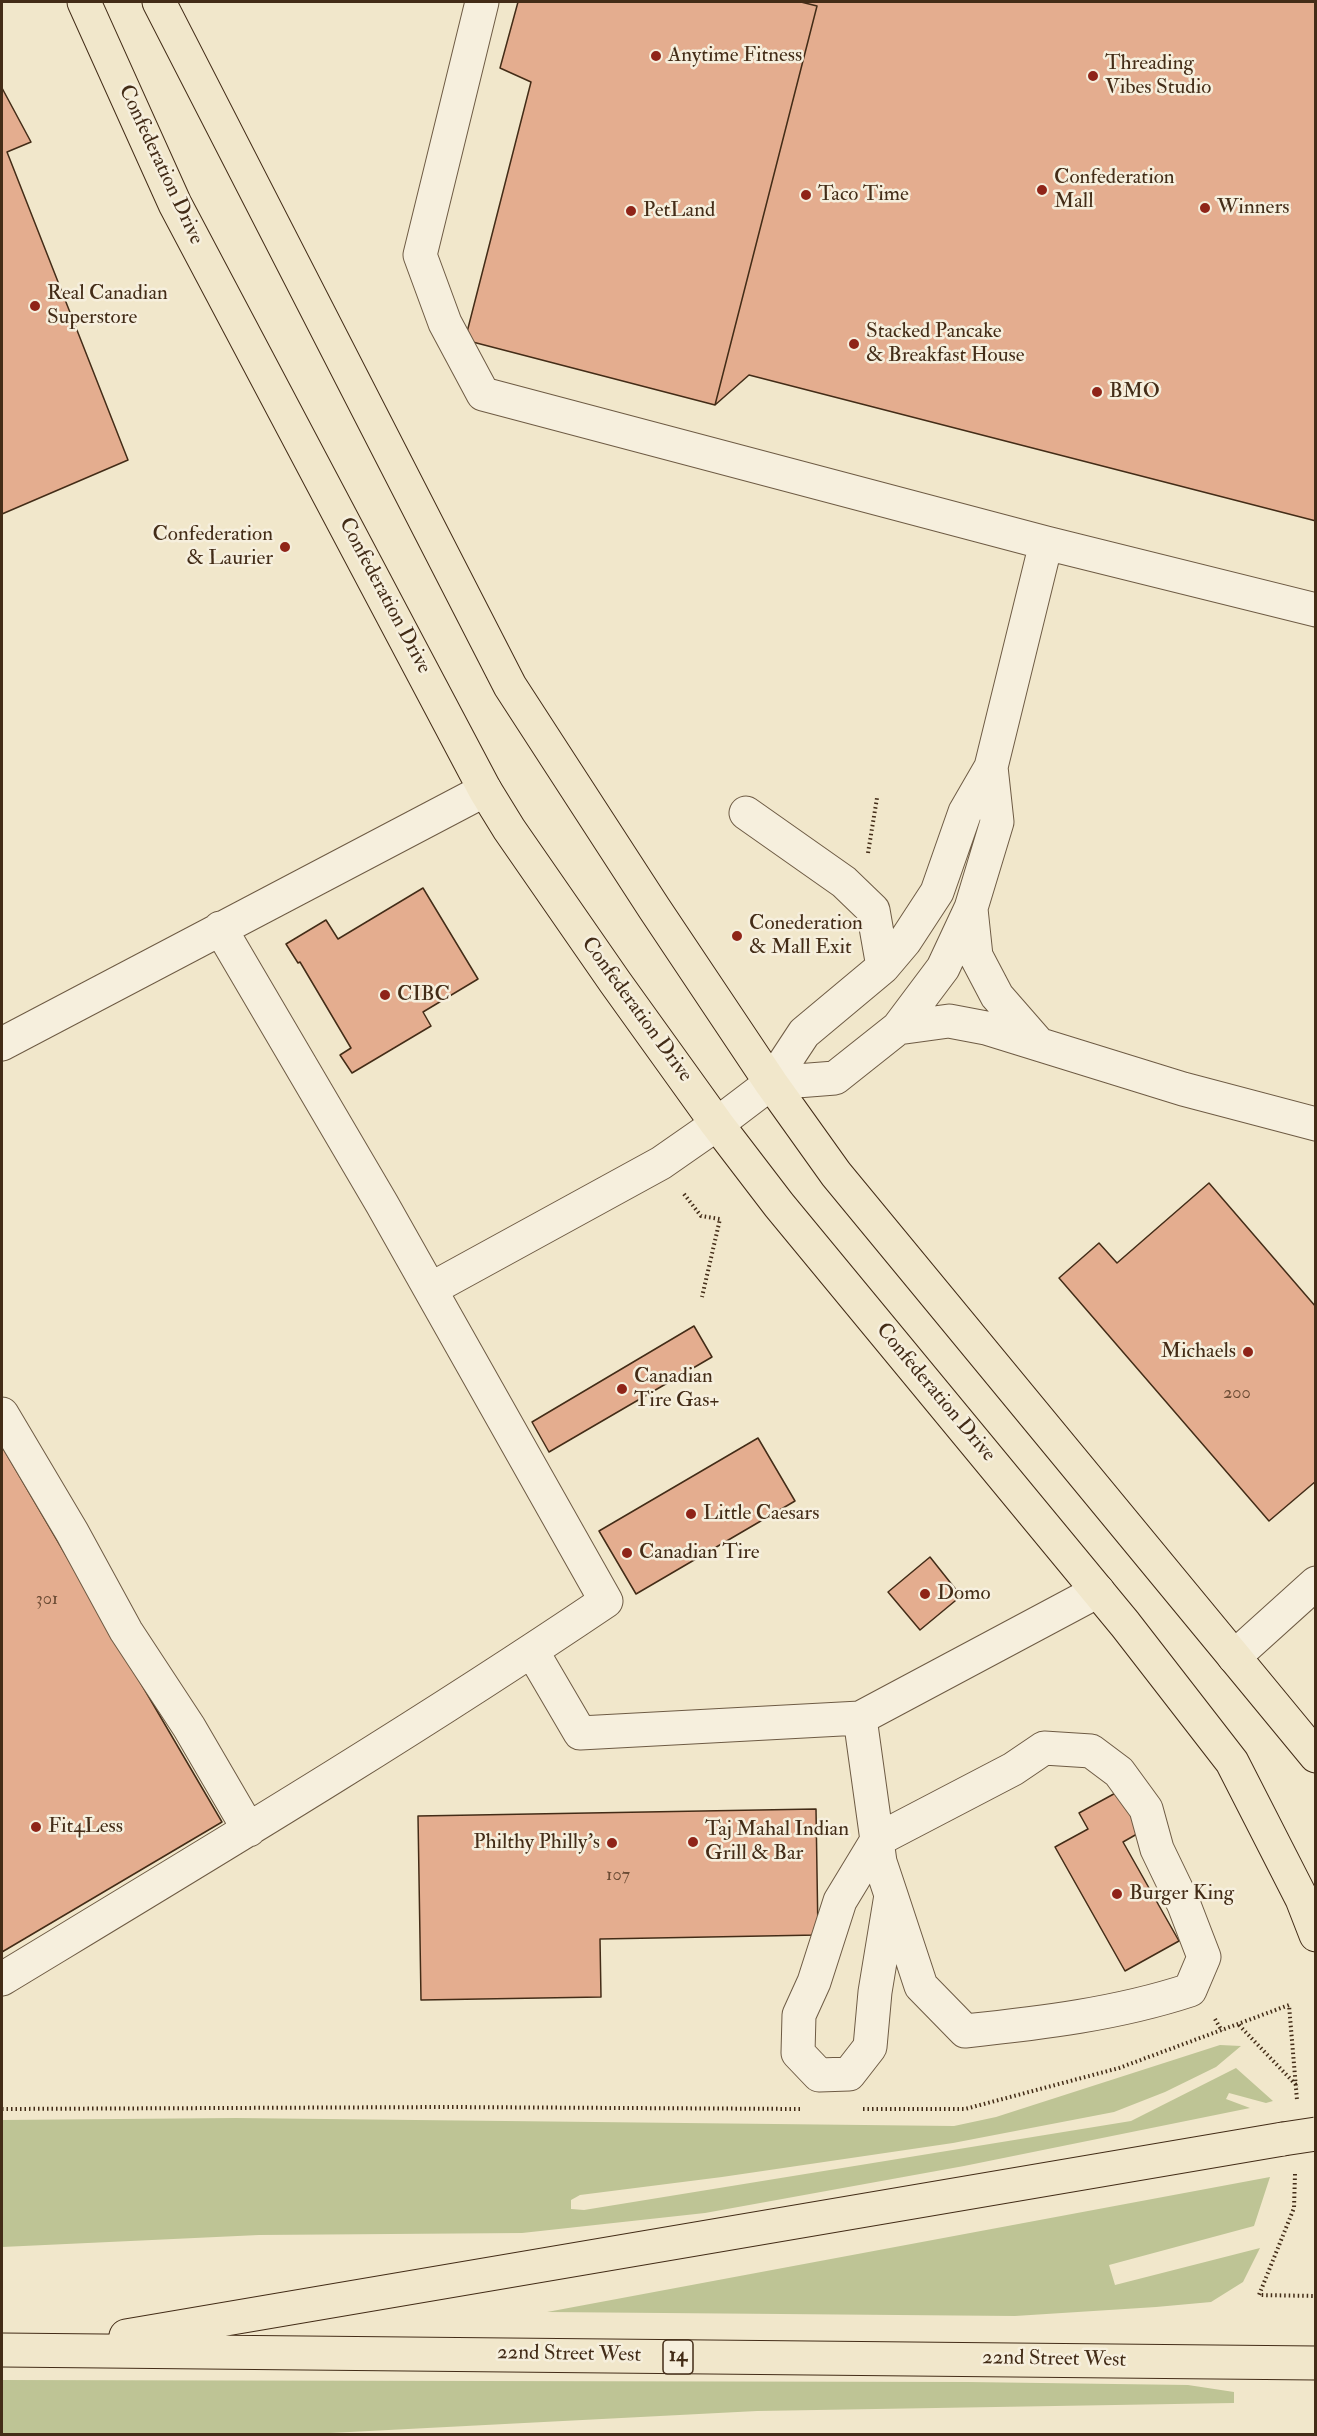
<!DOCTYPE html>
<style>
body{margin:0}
#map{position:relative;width:1317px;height:2436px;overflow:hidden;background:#f1e7cb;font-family:"IM FELL Double Pica",serif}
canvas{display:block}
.frame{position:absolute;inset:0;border:3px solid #432c17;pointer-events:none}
</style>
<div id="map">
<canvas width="1317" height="2436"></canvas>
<div class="frame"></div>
</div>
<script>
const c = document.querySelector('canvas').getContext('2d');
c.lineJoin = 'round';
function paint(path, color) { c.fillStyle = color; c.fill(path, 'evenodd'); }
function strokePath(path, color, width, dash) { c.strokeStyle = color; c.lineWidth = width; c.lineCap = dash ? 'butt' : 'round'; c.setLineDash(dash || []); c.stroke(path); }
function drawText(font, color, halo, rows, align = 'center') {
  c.font = font + ' "IM FELL Double Pica",serif'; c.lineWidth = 5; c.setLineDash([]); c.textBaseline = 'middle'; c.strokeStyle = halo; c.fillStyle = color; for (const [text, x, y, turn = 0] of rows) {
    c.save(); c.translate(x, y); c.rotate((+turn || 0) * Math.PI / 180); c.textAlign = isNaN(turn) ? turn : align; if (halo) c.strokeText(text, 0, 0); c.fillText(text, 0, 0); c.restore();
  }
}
paint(new Path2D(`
 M1220,2045L1241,2046L1216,2067L1165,2092L1114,2112L953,2143L722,2177L580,2195L571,2200V2209L584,2210L1131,2121L1236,2068L1273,2101L1266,2103L1229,2093L1226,2099L1250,2108L964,2166L705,2213L522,2233L259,2235L2,2247V2120L236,2118L954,2126L996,2117Z
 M1270,2177L1254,2226L1109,2265L1115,2285L1260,2248L1243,2282L1211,2302L1156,2307L1015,2316L547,2312Z
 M2,2380L968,2382L1188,2385L1234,2392V2403L757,2411L311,2434H2Z`), '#bec495');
const building = new Path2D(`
 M518,2H801L817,6L715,405L465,340L531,82L500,68Z
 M801,2H1316V521L749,375L715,405L817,6Z
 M2,88L31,142L7,152L128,460L2,514Z
 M423,888L478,979L423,1012L431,1026L352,1073L340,1055L351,1048L300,962L298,963L286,944L326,920L338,939Z
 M1209,1183L1316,1307V1481L1269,1521L1059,1278L1099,1243L1117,1263Z
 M694,1326L712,1357L549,1452L532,1422Z
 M758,1438L795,1501L636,1594L599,1531Z
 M2,1446L222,1822L2,1952Z
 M930,1557L961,1596L920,1630L888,1592Z
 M1121,1790L1144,1830L1123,1842L1179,1941L1125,1971L1055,1847L1088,1829L1079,1813Z
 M816,1809L818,1935L600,1939L601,1997L421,2000L418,1816Z`);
paint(building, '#e4ad8f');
strokePath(building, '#432c17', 1.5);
const minor = new Path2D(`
 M482,2L420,255L445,323L483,394L1046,543L1316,610
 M746,813L844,882L873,910L883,967
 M971,909L976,956L997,996L1038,1043
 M898,1028L949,1021L986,1028L1183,1089L1316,1124
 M2,1044L485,790
 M771,1083L835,1078L898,1028L943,968L971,908L997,822L991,767
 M431,1289L661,1163L717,1124L771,1083L804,1033L883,967L905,941L937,892L965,812L991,767L1046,543
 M2,1414L72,1532L126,1631L189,1727L249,1830
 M532,1651L580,1733L860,1718L1098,1591
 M1234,1657L1316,1583
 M860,1718L880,1862L891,1895L921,1986L965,2031C1041,2023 1117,2014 1190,1990L1204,1957L1184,1905L1157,1849L1146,1809L1119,1772L1091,1751L1044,1748L1013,1769L877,1840L840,1901L814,1982L799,2015L798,2053L819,2075L849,2074L870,2047L875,1992L891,1895
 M2,1979C205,1856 409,1734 606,1601L382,1204L220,928`);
const major = new Path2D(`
 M84,2L175,204L485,790L509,829L615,982L717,1124L779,1205L1125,1624L1232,1762L1302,1899L1316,1935
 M159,2L510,686L654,908L771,1083L836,1174L1316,1756`);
const highway = new Path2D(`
 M126,2336L1283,2139
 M2,2350L1316,2363`);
strokePath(minor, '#6e5b44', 35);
strokePath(major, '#432c17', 35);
strokePath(highway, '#432c17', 35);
strokePath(new Path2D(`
 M868,853L877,798
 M684,1194L701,1216L720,1219L702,1297
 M1215,2019L1222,2031
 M1239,2025L1298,2087
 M2,2109L446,2107L802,2109
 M863,2109H965L1119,2068L1289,2005L1297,2100
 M1295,2174L1294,2208L1259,2295L1316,2296`), '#432c17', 4, [1.5, 3]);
strokePath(minor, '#f6efdd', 33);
strokePath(major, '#f1e7cb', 33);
strokePath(highway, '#f1e7cb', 33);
const highwayBridge = new Path2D(`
 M1283,2139L1316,2134`);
strokePath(highwayBridge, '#432c17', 35, []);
strokePath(highwayBridge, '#f1e7cb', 33);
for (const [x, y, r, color] of [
 [656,56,6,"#8f2418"],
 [1093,76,6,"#8f2418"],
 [1042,190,6,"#8f2418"],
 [806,195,6,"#8f2418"],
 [1205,208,6,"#8f2418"],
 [631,211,6,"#8f2418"],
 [35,306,6,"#8f2418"],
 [854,344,6,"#8f2418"],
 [1097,392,6,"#8f2418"],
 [285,547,6,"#8f2418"],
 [737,936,6,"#8f2418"],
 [385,995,6,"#8f2418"],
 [1248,1352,6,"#8f2418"],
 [622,1389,6,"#8f2418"],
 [691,1514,6,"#8f2418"],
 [627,1553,6,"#8f2418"],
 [925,1594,6,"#8f2418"],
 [36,1827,6,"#8f2418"],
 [693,1842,6,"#8f2418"],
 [612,1843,6,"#8f2418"],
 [1117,1894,6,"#8f2418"]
]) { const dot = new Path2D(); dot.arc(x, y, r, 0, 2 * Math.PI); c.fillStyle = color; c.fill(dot); strokePath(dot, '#f6efdd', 2); }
drawText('18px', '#6b4c35', null, [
 ["200",1237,1394],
 ["301",47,1600],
 ["107",618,1876]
]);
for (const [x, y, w] of [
 [678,2357,30]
]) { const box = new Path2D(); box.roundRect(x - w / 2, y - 17, w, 34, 4.5); c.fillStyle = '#f6efdd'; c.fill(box); strokePath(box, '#432c17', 1.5); }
drawText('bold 20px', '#432c17', null, [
 ["14",678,2357]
]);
drawText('21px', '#432c17', '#f6efdd', [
 ["Anytime Fitness",668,56],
 ["Threading",1105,64],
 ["Vibes Studio",1105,88],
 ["Confederation",1054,178],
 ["Mall",1054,202],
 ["Taco Time",818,195],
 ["Winners",1217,208],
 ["PetLand",643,211],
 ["Real Canadian",47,294],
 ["Superstore",47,318],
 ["Stacked Pancake",866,332],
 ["& Breakfast House",866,356],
 ["BMO",1109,392],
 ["Confederation",273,535,"right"],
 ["& Laurier",273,559,"right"],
 ["Conederation",749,924],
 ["& Mall Exit",749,948],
 ["CIBC",397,995],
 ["Michaels",1236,1352,"right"],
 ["Canadian",634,1377],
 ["Tire Gas+",634,1401],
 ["Little Caesars",703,1514],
 ["Canadian Tire",639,1553],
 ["Domo",937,1594],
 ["Fit4Less",48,1827],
 ["Taj Mahal Indian",705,1830],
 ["Grill & Bar",705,1854],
 ["Philthy Philly's",600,1843,"right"],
 ["Burger King",1129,1894]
], 'left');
drawText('21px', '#432c17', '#f6efdd', [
 ["Confederation Drive",160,165,65],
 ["Confederation Drive",384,596,62],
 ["Confederation Drive",636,1010,54],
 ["Confederation Drive",935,1393,50],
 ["22nd Street West",569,2355,1],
 ["22nd Street West",1054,2360,1]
]);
</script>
